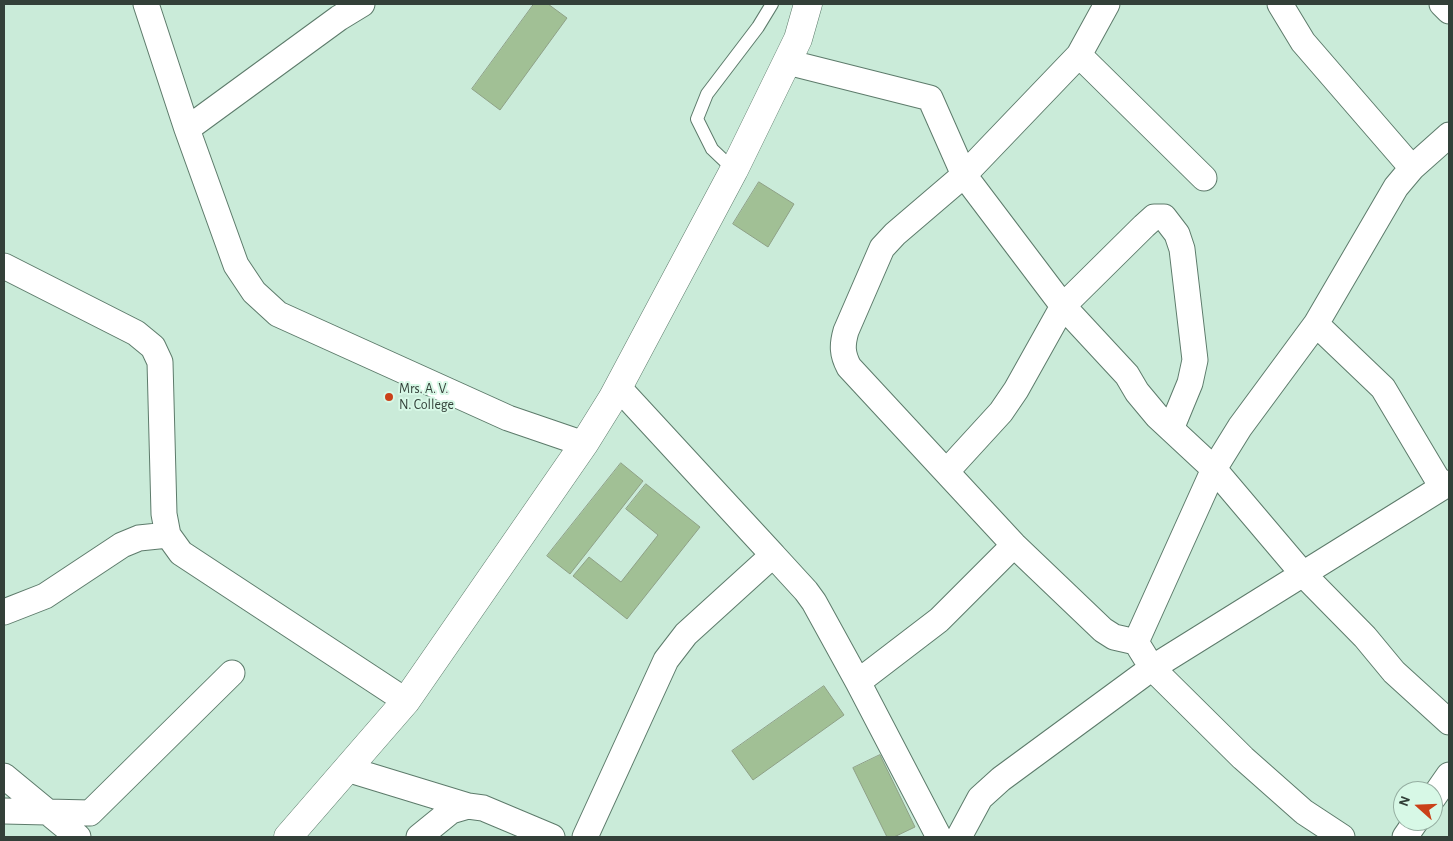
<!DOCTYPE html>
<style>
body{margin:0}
#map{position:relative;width:1453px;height:841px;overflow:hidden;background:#caebd9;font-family:"Alegreya Sans",sans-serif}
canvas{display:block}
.frame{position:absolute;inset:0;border:5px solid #334039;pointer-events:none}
.north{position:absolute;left:1393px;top:781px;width:50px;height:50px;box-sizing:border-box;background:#d7f8e6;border:1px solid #95aea1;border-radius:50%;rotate:290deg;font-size:14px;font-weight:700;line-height:20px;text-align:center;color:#334039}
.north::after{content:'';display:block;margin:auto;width:18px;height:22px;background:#ca4119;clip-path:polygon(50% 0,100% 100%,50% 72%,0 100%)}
</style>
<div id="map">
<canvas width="1453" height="841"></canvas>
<div class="frame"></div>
<div class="north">N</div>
</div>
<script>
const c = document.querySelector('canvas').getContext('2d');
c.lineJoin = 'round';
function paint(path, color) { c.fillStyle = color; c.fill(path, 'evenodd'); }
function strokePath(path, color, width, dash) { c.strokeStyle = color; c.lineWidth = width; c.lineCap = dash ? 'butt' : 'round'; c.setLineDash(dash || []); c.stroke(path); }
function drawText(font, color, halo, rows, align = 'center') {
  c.font = font + ' "Alegreya Sans",sans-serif'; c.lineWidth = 4; c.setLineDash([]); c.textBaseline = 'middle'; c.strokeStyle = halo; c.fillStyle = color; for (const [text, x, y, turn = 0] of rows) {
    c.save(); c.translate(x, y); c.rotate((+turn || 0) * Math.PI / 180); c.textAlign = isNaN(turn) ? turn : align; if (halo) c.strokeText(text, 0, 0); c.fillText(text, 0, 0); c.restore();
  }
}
const building = new Path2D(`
 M534,4H548L567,18L500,110L472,89Z
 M759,182L794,204L768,247L733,224Z
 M621,463L643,481L570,574L547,556Z
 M646,484L700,527L627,619L573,576L589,557L621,582L658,535L626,509Z
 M824,686L844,715L753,780L732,751Z
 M880,755L915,827L894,837H887L853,768Z`);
paint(building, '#a1c095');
strokePath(building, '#8ea086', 1);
const lane = new Path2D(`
 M734,170L712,149L697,119L707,94L758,27L772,4`);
const street = new Path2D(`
 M146,4L187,129L236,265L254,292L278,314L508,418L584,444
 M1107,4L1079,55L964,175L895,234L882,248L846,331C842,345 842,354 849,367L1014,545L1103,630L1114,637L1136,642
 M1280,4L1303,42L1412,168
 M1442,4L1449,11
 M1079,55L1204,178
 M787,62L930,98L964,175L1063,306L1144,226L1154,217H1164L1177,234L1182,249L1195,360L1190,383L1171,429
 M187,129L339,18L362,4
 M4,266L136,333L153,347L160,362L164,514L168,535L181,553L406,701
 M1316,324L1383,388L1442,487
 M618,387L773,555
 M947,471L1001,412L1016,390L1063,306L1127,375L1137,392L1157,416L1214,469L1303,574L1365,637L1394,672L1449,722
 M4,612L45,596L122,545L139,538L168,535
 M858,682L939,620L1014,545
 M347,769L468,806
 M4,776L78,837
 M1433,798L1449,775
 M4,811L90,813L232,673
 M419,837L451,811L468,806L483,808L552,837
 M585,837L666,660L686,634L773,555L806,591L814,602L858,682L939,837
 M959,837L980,798L1001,779L1152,668L1136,642L1214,469L1240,427L1316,324L1396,187L1412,168L1449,135
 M1342,837L1304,812L1243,758L1152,668L1449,483
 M1405,837L1416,821`);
const secondary = new Path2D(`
 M288,837L406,701L584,444L612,399L734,170L798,39L808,4`);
strokePath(lane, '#5d7b6b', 14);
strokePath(street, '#5d7b6b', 27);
strokePath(secondary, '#5d7b6b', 29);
strokePath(lane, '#fff', 12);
strokePath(street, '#fff', 25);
strokePath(secondary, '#fff', 28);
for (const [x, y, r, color] of [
 [389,397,5,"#ca4119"]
]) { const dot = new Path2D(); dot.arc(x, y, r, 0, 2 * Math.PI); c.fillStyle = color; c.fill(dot); strokePath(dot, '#d7f8e6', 2); }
drawText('14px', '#334039', '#d7f8e6', [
 ["Mrs. A. V.",399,389],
 ["N. College",399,405]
], 'left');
</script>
